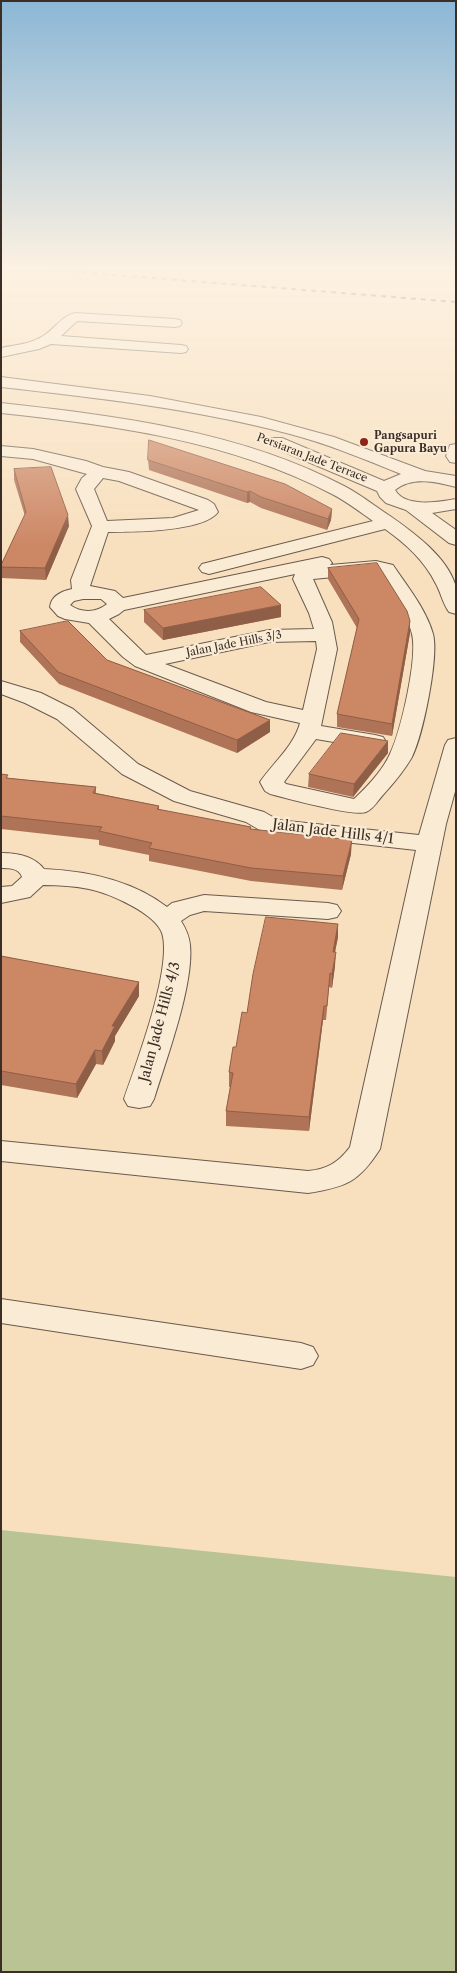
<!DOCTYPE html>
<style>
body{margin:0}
#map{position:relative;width:457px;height:1973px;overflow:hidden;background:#f8e0be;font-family:"Libre Caslon Text",serif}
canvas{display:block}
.frame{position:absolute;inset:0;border:2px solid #3b2e27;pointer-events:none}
</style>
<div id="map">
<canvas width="457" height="1973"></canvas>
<div class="frame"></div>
</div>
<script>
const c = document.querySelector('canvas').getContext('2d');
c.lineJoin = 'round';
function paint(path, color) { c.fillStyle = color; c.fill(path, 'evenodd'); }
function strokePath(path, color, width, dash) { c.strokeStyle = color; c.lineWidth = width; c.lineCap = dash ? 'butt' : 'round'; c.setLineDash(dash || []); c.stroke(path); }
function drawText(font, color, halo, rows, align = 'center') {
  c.font = font + ' "Libre Caslon Text",serif'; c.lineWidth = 4.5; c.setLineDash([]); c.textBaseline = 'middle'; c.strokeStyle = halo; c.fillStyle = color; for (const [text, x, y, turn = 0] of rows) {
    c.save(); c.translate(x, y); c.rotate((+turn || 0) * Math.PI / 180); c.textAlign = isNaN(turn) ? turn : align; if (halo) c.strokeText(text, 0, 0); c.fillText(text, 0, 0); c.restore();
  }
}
paint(new Path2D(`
 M1,1530L456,1577V1972H1Z`), '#bac394');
const minor = new Path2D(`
 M75,313L175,319L180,320L182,323L180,326L175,327L77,321L61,336L181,345L186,346L188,349L186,352L181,353L51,344L39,349L1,357V348C15,345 31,344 43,336C55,329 61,316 75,313Z
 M1,377L150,396L261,417L334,437L425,471L456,476V487C436,482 413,476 395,490C405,508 439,502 456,499V509L432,513L456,530V545L449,543L406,510L386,503L380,497L377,491L270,446L268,442L270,438H282L384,481L401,474C364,459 328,444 290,434C196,409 98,398 1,387Z
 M1,403C118,416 241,431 346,487C361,495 376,507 390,516C413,532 446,556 455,584C457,592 456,605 456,614L449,612C443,604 441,593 436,584C424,560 406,544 385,529L209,574L202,572L199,568L202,564L373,521C360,512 346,501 332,494C230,441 114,425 1,413Z
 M456,444V463L450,462L446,456L450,445Z
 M1,446L33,449L86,461L103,467L129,472L208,500L214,504L218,512C204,532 132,532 108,532L90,586L115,591L123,598L322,557L329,559L332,563L330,565L376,561L393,565C407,586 426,609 433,634C439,657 423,735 412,757C404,771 393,784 382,796C377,802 373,809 366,812C354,817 286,798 270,794L265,791L260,782C273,763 294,746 300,723L251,712L135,666L123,657L89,623L65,619L58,616L50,607C51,596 62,591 72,589L71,580L92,526L76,489L82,478L87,474L33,459L1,456ZM103,478L119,481L199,510L173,518L107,521L94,489ZM376,573H379C391,593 407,612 412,634C418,658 401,731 390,754C383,770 367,787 354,799L286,784L284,782L316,739L375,749L383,747L386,742L383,737L375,735L321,726L337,649L332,622L313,579ZM295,574L293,579L309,613L314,629L269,630L146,655L109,619L119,614L124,610ZM83,599H101L107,604C96,613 81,613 70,605L74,601ZM316,641L317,649L303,710L266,702L165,664L269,642Z
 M1,681L41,693L73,709L138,764L190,791L264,812L278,820L419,835L445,745L448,740L456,738V788L446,824L380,1149C359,1182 346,1187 308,1193L1,1161V1141L308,1171C327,1169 338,1163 350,1147L416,850L272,834L263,832L246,822L174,801L122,774L57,719L25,703L1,694Z
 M1,853C17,853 34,856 44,869C87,871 132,880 167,907L172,903L204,895L328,903L337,905L341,911L337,917L328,919L204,911L190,915L181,921C186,929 189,936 190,945C194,985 166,1060 154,1099L150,1106L139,1108L128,1106L124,1099C136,1064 173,967 162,933C155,913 109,893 89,889C74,886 59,885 43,885L30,897L1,903V887L12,886L22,877C19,868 9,868 1,868Z
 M1,1299L301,1343L313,1347L318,1356L313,1365L301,1369L1,1323Z`);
strokePath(minor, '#6a5a4d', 2);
paint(minor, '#faebd5');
strokePath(new Path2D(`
 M52,270L456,302`), '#3b2e27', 2, [5, 5]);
paint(new Path2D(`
 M148,460L332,509L331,520L327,530L261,508L250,502L247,503L149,470Z
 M14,469L69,526L46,580L1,578V565L25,516L14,480Z
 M328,568L410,621V633L392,736L337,727V714L357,628L328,579Z
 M144,610L281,617L163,640L144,622Z
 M20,631L107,660L270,720V732L237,753L59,684L20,642Z
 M388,753L353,797L308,787L309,774Z
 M1,774L8,778L96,787V793L159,806V810L251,827V829L351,854L342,890L251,881L149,861V855L99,845V840L1,829Z
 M338,924V937L335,952V966L332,988L329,987L326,1020H323L309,1131L226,1126V1111L230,1087H229V1072L236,1047L247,1013Z
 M1,956L139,982V996L115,1036V1041L103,1065L96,1064L77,1098L1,1085Z`), '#af7457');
paint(new Path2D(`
 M250,491V502L247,503V492Z
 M332,509L331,520L327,530L328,519Z
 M68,515L69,526L46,580L45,568Z
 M281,605V617L163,640V628Z
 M410,621V633L392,736V724Z
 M270,720V732L237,753V740Z
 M388,741V753L353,797L354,784Z
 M352,840L351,854L342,890L343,876Z
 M338,924V937L332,966L333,952Z
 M336,952L335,966L332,988V974Z
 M139,982V996L115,1036V1041L103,1065L102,1051L112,1026Z
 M324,1006L323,1020L309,1131V1117Z
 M95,1050L96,1064L77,1098L76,1084Z`), '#8f5e47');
const building = new Path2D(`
 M149,440L285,484L332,509L328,519L261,497L250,491L247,492L148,460Z
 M51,467L68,515L45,568L1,567V565L26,512L14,469Z
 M377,563L407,611L410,621L392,724L337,714L359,619L328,568Z
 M261,587L281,605L163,628L144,610Z
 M68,621L107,660L270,720L237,740L58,672L20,631Z
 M341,733L388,741L354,784L309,774Z
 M1,774L8,775L6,778L96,787L93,793L159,806L157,809L251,827L250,829L352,840L343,876L251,868L149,848L152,843L99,831L102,827L1,816Z
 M266,917L338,924L333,952H336L332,974L330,973L327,1006H324L309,1117L226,1111L233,1073L229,1072L233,1047H236L242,1012L247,1013L253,974Z
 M1,956L139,982L112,1026H115L102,1051L95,1050L76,1084L1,1071Z`);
paint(building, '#cc8765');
strokePath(building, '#8f5e47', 1);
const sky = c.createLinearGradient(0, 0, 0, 547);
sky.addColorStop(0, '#8bb7d6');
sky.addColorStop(0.49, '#fcf1e2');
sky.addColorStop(1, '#fcf1e200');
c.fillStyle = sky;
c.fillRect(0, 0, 457, 547);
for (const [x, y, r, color] of [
 [364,442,5,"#8f2418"]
]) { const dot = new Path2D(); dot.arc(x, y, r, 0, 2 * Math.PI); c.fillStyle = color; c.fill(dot); strokePath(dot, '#faebd5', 2); }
drawText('bold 11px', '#3b2e27', '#faebd5', [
 ["Pangsapuri",374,436],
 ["Gapura Bayu",374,449]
], 'left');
drawText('11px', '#3b2e27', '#faebd5', [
 ["Persiaran Jade Terrace",312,458,21],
 ["Jalan Jade Hills 3/3",234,644,-11]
]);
drawText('14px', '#3b2e27', '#faebd5', [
 ["Jalan Jade Hills 4/1",333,832,7],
 ["Jalan Jade Hills 4/3",160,1022,-75]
]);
</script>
